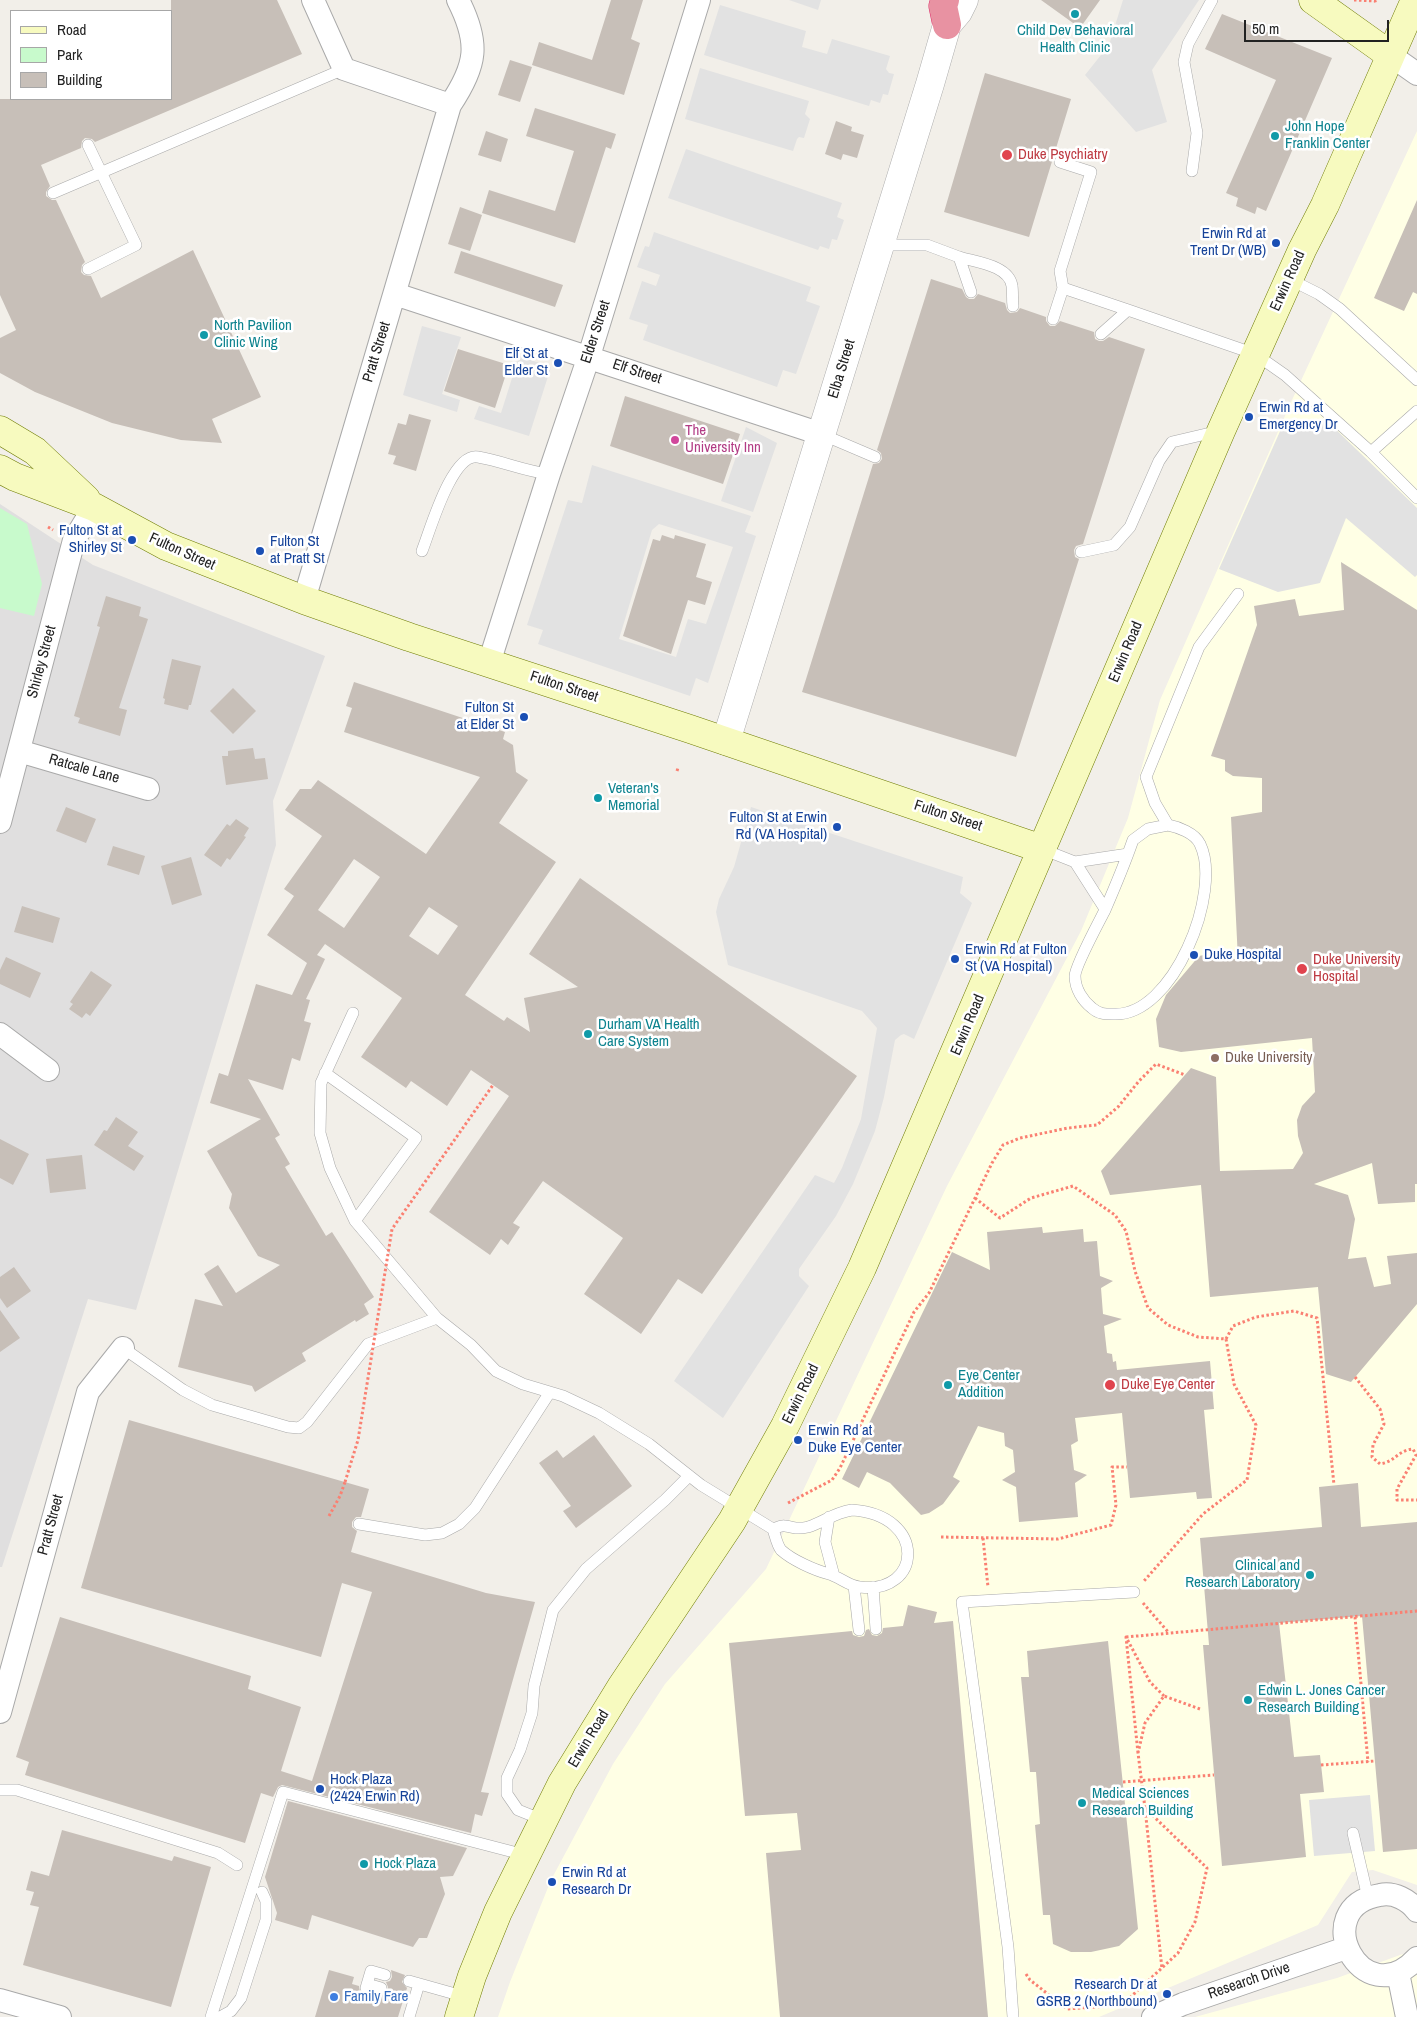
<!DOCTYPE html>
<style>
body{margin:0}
#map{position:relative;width:1417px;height:2017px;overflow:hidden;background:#f2efe9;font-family:"Archivo Narrow",sans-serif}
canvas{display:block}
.legend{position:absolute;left:10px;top:10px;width:162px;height:90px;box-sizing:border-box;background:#fff;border:1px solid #a7a7a7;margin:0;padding:6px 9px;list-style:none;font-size:15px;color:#222}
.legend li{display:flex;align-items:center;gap:10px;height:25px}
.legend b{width:25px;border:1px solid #a7a7a7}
.scale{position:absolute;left:1244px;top:20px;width:145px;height:22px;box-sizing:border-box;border:2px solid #222;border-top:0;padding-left:6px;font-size:15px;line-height:18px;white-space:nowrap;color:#222;-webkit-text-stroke:4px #fff;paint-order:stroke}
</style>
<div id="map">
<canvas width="1417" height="2017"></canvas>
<ul class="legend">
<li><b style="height:6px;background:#f7fabf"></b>Road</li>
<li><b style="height:14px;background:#c8facc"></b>Park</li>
<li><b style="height:14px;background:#c7bfb8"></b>Building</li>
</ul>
<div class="scale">50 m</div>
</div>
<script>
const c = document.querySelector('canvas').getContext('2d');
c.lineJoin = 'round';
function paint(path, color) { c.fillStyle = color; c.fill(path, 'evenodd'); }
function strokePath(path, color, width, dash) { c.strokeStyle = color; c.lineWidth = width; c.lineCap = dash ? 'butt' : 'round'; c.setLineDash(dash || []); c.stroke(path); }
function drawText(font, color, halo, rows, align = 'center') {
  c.font = font + ' "Archivo Narrow",sans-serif'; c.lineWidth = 5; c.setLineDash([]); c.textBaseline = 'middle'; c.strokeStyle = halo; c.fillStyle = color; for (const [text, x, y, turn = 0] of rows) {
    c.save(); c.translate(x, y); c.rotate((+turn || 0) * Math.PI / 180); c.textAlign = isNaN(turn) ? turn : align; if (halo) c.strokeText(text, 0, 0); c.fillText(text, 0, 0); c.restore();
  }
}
paint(new Path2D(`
 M0,504L93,565L325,656L273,801L276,845L136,1310L88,1299L2,1567H0Z`), '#e0dfdf');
paint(new Path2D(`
 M1417,131V1885L1373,1870L1352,1872L1318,1925L1099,2017H498L510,1982L551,1880L613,1764L665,1684L766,1569L947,1186L1081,931L1128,818L1160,700L1292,400Z
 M1417,1950V2017H1195L1337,1978L1400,1955Z`), '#ffffe5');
paint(new Path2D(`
 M0,508L27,524L42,584L34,616L0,608Z`), '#c8facc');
paint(new Path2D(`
 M789,0H821L818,10Z
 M1123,0H1199L1152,70L1167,122L1136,132L1085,75L1109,45Z
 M720,5L806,31L802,47L827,54L832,39L890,56L886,69L889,73L894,74L888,95L883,94L880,103L871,100L869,106L704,55Z
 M700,68L809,101L805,114L810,119L804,138L799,137L797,139L793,151L685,119Z
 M686,149L842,203L837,217L844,220L837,240L832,239L829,249L820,246L818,250L668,198Z
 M654,232L811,287L806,301L820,306L796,374L783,370L777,387L643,340L648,325L629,319L642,281L656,286L660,275L637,267L645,246L649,247Z
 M422,326L461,337L442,394L460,400L457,412L403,395Z
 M519,356L551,367L529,436L474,419L479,406L501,413Z
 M1285,420L1307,426L1326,420L1417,508V575L1415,577L1346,518L1320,583L1278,592L1219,569Z
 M746,427L777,443L753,512L721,501Z
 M592,465L751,516L745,532L756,536L708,683L696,678L690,696L538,644L543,630L527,625L568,500L582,503ZM659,524L733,547L706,624L688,619L676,657L619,639L652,530Z
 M751,807L963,877L960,893L972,903L914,1039L904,1034L901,1035L895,1040L884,1097L875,1131L853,1184L836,1216L799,1269V1276L809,1286L723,1418L674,1381L815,1175L834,1183L842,1168L861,1119L877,1028L862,1011L728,965L716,912L719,899L734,867Z
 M1370,1795L1375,1851L1314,1856L1309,1800Z`), '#e2e2e2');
paint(new Path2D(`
 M171,0H277L302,54L95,142L92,139L85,138L82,141L81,148L41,165L50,186L46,192V196L52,200H56L85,262L82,265L81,272L84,275L91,276L101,298L193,250L261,397L212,419L222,443L181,440L112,423L35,392L0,373V338L16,330L0,295V99H171Z
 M611,0H643L631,39L640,43L624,95L532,65L539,42L592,60Z
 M1041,0H1100L1080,28Z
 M1222,14L1332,58L1266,211L1257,207L1255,214L1236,206L1238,198L1226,193L1276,80L1205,49Z
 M510,60L532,67L520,102L498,95Z
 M985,73L1071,99L1029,237L944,212Z
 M535,108L616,134L611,149L606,147L575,243L482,213L489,190L555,211L574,151L526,136Z
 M836,121L852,127L851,131L864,135L857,158L843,154L841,160L825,154Z
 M486,131L508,139L501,162L478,155Z
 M1417,200V294L1413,292L1404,311L1374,298Z
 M460,207L482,215L470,251L448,244Z
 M461,251L563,285L555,307L454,273Z
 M931,279L962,289L966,297L969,299H974L978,294L1005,303L1007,310L1010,313L1017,312L1020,308L1046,317V321L1050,326H1055L1060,321L1094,332L1095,339L1099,341H1103L1109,337L1145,349L1083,544L1076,546L1074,550L1075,557L1079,559L1016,757L802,692L873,464L879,463L882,459L881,453L877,450Z
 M458,349L509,365L495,408L444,391Z
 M625,396L740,434L723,484L610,446Z
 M409,414L431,420L416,471L393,464L396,456L388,454L398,423L406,425Z
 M662,535L674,539L675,535L706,544L696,577L712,582L705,605L688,600L671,654L623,636L653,539L660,541Z
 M1341,562L1417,610V1184H1415V1202L1378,1204L1372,1163L1314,1184L1348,1195L1355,1219L1348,1259L1366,1257L1374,1287L1391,1284L1387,1256L1417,1253V1304L1351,1382L1326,1374L1318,1287L1210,1297L1201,1185L1110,1195L1101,1171L1191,1068L1216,1077L1220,1171L1293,1169L1303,1153L1298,1136L1297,1120L1302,1106L1315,1092L1312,1038L1181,1052L1159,1047L1156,1019L1166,995L1199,956L1214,953L1238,960L1231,817L1262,812V778L1233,776L1225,771V760L1211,756L1257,625L1254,606L1295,599L1299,616L1344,610Z
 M106,596L141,607L139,616L148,619L119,708L127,710L120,736L78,723L80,718L74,716L100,627L97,626Z
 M172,659L201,666L191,705H189L188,710L164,704L165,699L163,698Z
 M354,682L505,732L503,739L513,745L516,772L528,780L499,823L556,862L465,995L504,1021L507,1017L530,1032L524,998L578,987L529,954L580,878L857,1076L702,1294L678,1279L641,1334L584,1294L623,1238L543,1181L513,1223L520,1227L508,1245L501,1239L490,1255L429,1212L509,1096L471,1070L447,1106L411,1081L406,1088L361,1057L402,998L325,944L317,955L325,959L306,999L310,1000L304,1021L311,1023L300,1061L292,1058L283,1090L248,1079L280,1135L275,1138L290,1164L285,1167L326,1236L332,1232L374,1297L364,1304L369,1314L356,1322L355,1320L302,1353L306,1361L255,1392L252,1386L178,1367L195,1299L223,1306L204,1274L218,1265L236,1293L280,1265L258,1256L229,1208L232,1194L207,1151L261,1119L210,1103L219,1073L228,1076L256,984L292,995L307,963L267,935L294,896L284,889L322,836L285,810L300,789H311L318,780L426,854L480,777L344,732L352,708L346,706ZM354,859L380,877L344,928L318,910ZM429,907L458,926L438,955L409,936Z
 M233,688L256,711L233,734L210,711Z
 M253,748L255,759L265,758L268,779L226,785L222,756H228V751Z
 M66,807L96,819L86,843L56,831Z
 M236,819L249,828L244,836L246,837L230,860L227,858L221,867L204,855L227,824L230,826Z
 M113,846L145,856L139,875L107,865Z
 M191,857L202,895L172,905L161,866Z
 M22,906L60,918L53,943L14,932Z
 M6,957L41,973L30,998L0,984V970Z
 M91,971L112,985L90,1016L86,1013L82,1018L69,1009L73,1004L70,1002Z
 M116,1117L138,1132L128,1146L144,1156L134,1171L94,1145L104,1130L107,1131Z
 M0,1139L29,1154L13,1185L0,1178Z
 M82,1155L86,1189L50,1193L46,1159Z
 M1042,1227L1043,1233L1083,1229L1084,1242L1097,1241L1100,1276L1113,1281L1101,1288L1103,1314L1122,1319L1104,1326L1107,1353L1112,1354L1113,1362L1116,1361L1117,1370L1210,1361L1214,1409L1204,1410L1212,1498L1197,1499L1196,1492L1130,1498L1122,1413L1075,1418L1078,1441L1071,1445L1074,1470L1087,1475L1075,1483L1078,1517L1019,1522L1016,1487L1002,1480L1015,1472L1013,1450L1005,1446L1004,1433L978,1426L953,1477L960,1481L943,1504L929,1513L921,1515L890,1483L867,1472L859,1488L842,1479L952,1252L990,1270L987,1232Z
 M14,1267L31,1291L7,1308L0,1298V1277Z
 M0,1310L20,1338L0,1352Z
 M129,1420L369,1489L361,1517H356L352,1522V1527L357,1531L351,1552L486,1593L535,1602L481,1792L489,1793L482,1816L475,1814L471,1833L282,1785L278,1787L273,1797L261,1793L245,1843L25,1775L29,1762L16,1757L60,1617L251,1676L248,1689L301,1707L281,1771L312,1781L372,1592L342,1583L321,1657L81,1588Z
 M594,1435L632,1486L576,1528L563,1511L571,1506L539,1463L557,1450L563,1458Z
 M1358,1483L1361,1527L1417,1522V1849L1383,1852L1362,1616L1279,1623L1294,1757L1320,1755L1324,1792L1300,1794L1306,1857L1222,1866L1203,1645H1209L1200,1538L1322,1527L1319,1487Z
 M908,1605L937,1612L934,1623L953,1621L988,2017H780L766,1853L801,1850L797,1813L745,1816L729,1643L852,1631L853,1635L859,1637L864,1636L866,1630L869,1629L872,1635L877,1636L882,1633L883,1628L903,1626Z
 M1108,1641L1138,1929L1119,1946L1091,1952H1071L1053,1944L1050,1915H1043L1035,1825L1040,1824L1036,1772H1030L1021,1677H1029L1027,1651Z
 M288,1801L467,1848L453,1876L440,1877L445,1894L427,1938H419L413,1947L312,1915L308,1930L275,1920L277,1913L265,1877Z
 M62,1830L172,1861L174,1856L211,1867L171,2007L23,1965L39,1907L30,1905L34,1892L26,1890L31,1871L49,1876Z
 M329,1970L354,1977L352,1984L359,1986L360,1993L364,1995L371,1993L379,1995L386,1994L388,1987L386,1982L390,1981L392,1977L391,1970L405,1975L402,1982L407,1988L398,2017H315Z`), '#c7bfb8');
const service = new Path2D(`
 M88,145L136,245L88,269
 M1060,162L1091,172L1060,271L1063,288
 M1192,171L1197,133L1184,62L1188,44L1212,0
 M53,193L344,69
 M881,245H927L959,257L971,292
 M959,257C975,262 1009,265 1012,286C1013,292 1012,299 1013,306
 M1289,279L1319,294L1340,309L1417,380
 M1053,319L1063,288L1128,310
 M1101,334L1128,310L1255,354L1285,375L1371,452L1417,498
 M821,434L875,457
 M1371,452L1417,411
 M422,551C430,531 452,452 478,457C502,461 524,471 549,474
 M1081,552L1114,545L1130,527L1159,461L1172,442L1219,431
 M1168,825C1178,827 1195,833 1200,844C1223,891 1173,1018 1113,1014C1104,1014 1099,1014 1092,1008C1083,1001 1075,989 1075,976C1075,966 1099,922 1105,910C1115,887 1125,863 1133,840L1148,829Z
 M1168,825L1155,803L1146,777L1199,647L1238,594
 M1042,849L1075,862
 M1105,909L1075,862L1128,854
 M353,1013L321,1083L320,1133L330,1168L355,1221L437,1318L471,1345L496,1371L523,1384L563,1396L599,1413L649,1444L701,1485L773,1529
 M325,1073L416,1138L355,1221
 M123,1348L183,1390L212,1405L288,1427L299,1428L307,1422L368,1344L437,1318
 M852,1510C928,1515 922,1595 860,1587C848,1586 840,1577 829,1574C814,1570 792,1560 781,1550C777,1545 775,1535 773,1529C776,1528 781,1525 785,1526C795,1527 795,1530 808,1527C824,1522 833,1513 852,1510Z
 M829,1517L825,1542L834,1576
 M359,1524L425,1535L442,1533L459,1524L475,1508L550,1392
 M854,1586L859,1630
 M873,1587L876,1629
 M0,1790H17L218,1853L237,1865
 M543,1820L518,1810L507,1794V1778L520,1750L532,1713L534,1686L553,1610L586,1569L665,1500L689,1476
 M1353,1833L1368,1898
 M409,1981L466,1997
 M367,1984L381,1988
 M366,1988L371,1971L385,1975
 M211,2017L283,1792L525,1855
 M220,2017L231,2011L241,1998L266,1920V1901L262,1892
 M409,2017L419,1984
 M1013,2017L1008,1947L962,1602L1134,1592`);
const minor = new Path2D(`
 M313,0L344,69L450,105
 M1390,55L1417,74
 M395,294L821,434
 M304,600L450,105C477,65 480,43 458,0
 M489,663L549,474L589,356L699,0
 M19,751L148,789
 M0,822L74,540L94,507
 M0,1034L48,1070
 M0,1712L88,1392L123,1348
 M1417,1911C1409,1900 1394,1892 1380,1895C1306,1907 1362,2017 1417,1958
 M1398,1973L1407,2017
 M0,2000L60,2017
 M1153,2017L1183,2004L1346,1948`);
const tertiary = new Path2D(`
 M726,741L930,84L947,25L958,12L964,0`);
const secondary = new Path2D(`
 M1313,0L1390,55
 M0,430L35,451L86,499
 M0,469L15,477L94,507L166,546L304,600L409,637L690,729L1042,849
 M459,2017L472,1976L498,1912L562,1783L621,1687L732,1521L785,1426L862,1268L1221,431L1302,250L1325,205L1415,0`);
const motorway = new Path2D(`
 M945,0L943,6L947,25`);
strokePath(service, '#a9a9a9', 12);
strokePath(minor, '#a9a9a9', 24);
strokePath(tertiary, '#a9a9a9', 29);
strokePath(secondary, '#707d05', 29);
strokePath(motorway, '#dc2a67', 29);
strokePath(new Path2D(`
 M1354,0L1375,1L1376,4
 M48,527L53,530
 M677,771L678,768
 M975,1198L1000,1218L1031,1198L1073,1186L1115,1215L1126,1231L1135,1271L1148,1308L1168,1325L1198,1337L1226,1339L1234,1384L1256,1425L1247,1480L1203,1514L1144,1581
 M1226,1339L1233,1326L1256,1317L1294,1311L1317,1318L1334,1485
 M1355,1377L1380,1409L1384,1424L1373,1445L1372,1457L1380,1464C1395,1462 1398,1450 1413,1449L1416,1455L1397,1489V1500H1417
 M788,1503L832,1480L840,1468L914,1312L929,1293L992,1163L1003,1145L1020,1138L1068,1128L1097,1125L1118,1107L1139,1081L1156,1064L1185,1075
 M329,1516L340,1496L345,1482
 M941,1537L1058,1539L1111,1525L1116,1505L1112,1467H1127
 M983,1538L988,1587
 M1143,1603L1169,1633
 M1355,1617L1368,1762
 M1126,1637L1417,1611
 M1138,1753L1126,1637L1150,1682L1164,1696
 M1321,1765L1375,1761
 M1123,1782L1214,1775
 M1145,1808L1138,1753L1145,1723L1164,1696L1200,1709
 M1026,1974L1030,1980L1067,2009L1122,2005L1178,1953L1195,1922L1207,1868L1145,1808L1162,1969`), '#fa8072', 3, [2.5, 2.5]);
strokePath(service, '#fff', 11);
strokePath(minor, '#fff', 22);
strokePath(tertiary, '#fff', 28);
strokePath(secondary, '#f7fabf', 28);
strokePath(motorway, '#e892a2', 28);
strokePath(new Path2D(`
 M345,1482L358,1440L392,1229L493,1085`), '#fa8072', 3, [2.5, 2.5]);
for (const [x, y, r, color] of [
 [1075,14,5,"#0f9aa8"],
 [1275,136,5,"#0f9aa8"],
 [1007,155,6,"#e0444e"],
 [1276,243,5,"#1a4fb4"],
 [204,335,5,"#0f9aa8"],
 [558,363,5,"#1a4fb4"],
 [1249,417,5,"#1a4fb4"],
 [675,440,5,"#d1479c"],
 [132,540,5,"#1a4fb4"],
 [260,551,5,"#1a4fb4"],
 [524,717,5,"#1a4fb4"],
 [598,798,5,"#0f9aa8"],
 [837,827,5,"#1a4fb4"],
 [1194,955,5,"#1a4fb4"],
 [955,959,5,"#1a4fb4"],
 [1302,969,6,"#e0444e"],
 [588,1034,5,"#0f9aa8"],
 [1215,1058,5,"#8d6e63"],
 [948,1385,5,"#0f9aa8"],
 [1110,1385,6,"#e0444e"],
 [798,1440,5,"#1a4fb4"],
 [1310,1575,5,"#0f9aa8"],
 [1248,1700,5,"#0f9aa8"],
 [320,1789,5,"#1a4fb4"],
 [1082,1803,5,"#0f9aa8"],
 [364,1864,5,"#0f9aa8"],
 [552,1882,5,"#1a4fb4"],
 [1167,1994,5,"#1a4fb4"],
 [334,1997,5,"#3f7fe0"]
]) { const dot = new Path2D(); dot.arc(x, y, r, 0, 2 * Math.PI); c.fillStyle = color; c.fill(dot); strokePath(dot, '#fff', 2); }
drawText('15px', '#0d838f', '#fff', [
 ["Child Dev Behavioral",1075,31,"center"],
 ["Health Clinic",1075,48,"center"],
 ["John Hope",1285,127],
 ["Franklin Center",1285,144],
 ["North Pavilion",214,326],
 ["Clinic Wing",214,343],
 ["Veteran's",608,789],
 ["Memorial",608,806],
 ["Durham VA Health",598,1025],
 ["Care System",598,1042],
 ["Eye Center",958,1376],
 ["Addition",958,1393],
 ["Clinical and",1300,1566,"right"],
 ["Research Laboratory",1300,1583,"right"],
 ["Edwin L. Jones Cancer",1258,1691],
 ["Research Building",1258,1708],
 ["Medical Sciences",1092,1794],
 ["Research Building",1092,1811],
 ["Hock Plaza",374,1864]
], 'left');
drawText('15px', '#be3a42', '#fff', [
 ["Duke Psychiatry",1018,155],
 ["Duke University",1313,960],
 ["Hospital",1313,977],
 ["Duke Eye Center",1121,1385]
], 'left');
drawText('15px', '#164399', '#fff', [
 ["Erwin Rd at",1266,234,"right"],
 ["Trent Dr (WB)",1266,251,"right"],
 ["Elf St at",548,354,"right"],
 ["Elder St",548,371,"right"],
 ["Erwin Rd at",1259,408],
 ["Emergency Dr",1259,425],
 ["Fulton St at",122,531,"right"],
 ["Shirley St",122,548,"right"],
 ["Fulton St",270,542],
 ["at Pratt St",270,559],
 ["Fulton St",514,708,"right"],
 ["at Elder St",514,725,"right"],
 ["Fulton St at Erwin",827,818,"right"],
 ["Rd (VA Hospital)",827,835,"right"],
 ["Erwin Rd at Fulton",965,950],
 ["St (VA Hospital)",965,967],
 ["Duke Hospital",1204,955],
 ["Erwin Rd at",808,1431],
 ["Duke Eye Center",808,1448],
 ["Hock Plaza",330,1780],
 ["(2424 Erwin Rd)",330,1797],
 ["Erwin Rd at",562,1873],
 ["Research Dr",562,1890],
 ["Research Dr at",1157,1985,"right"],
 ["GSRB 2 (Northbound)",1157,2002,"right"]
], 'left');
drawText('15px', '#222', '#fff', [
 ["Erwin Road",1288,281,-66],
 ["Elder Street",596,332,-72],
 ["Pratt Street",377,352,-73],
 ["Elba Street",842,369,-73],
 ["Elf Street",637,372,18],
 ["Fulton Street",182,552,24],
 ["Erwin Road",1126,652,-67],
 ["Shirley Street",42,662,-75],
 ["Fulton Street",564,687,18],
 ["Ratcale Lane",84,769,16],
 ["Fulton Street",948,816,18],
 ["Erwin Road",968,1025,-67],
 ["Erwin Road",801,1394,-64],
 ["Pratt Street",51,1525,-75],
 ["Erwin Road",589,1739,-59],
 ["Research Drive",1249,1981,-19]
]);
drawText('15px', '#b23c85', '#fff', [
 ["The",685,431],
 ["University Inn",685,448]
], 'left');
drawText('15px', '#785e54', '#fff', [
 ["Duke University",1225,1058]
], 'left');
drawText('15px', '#366cbe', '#fff', [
 ["Family Fare",344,1997]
], 'left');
</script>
